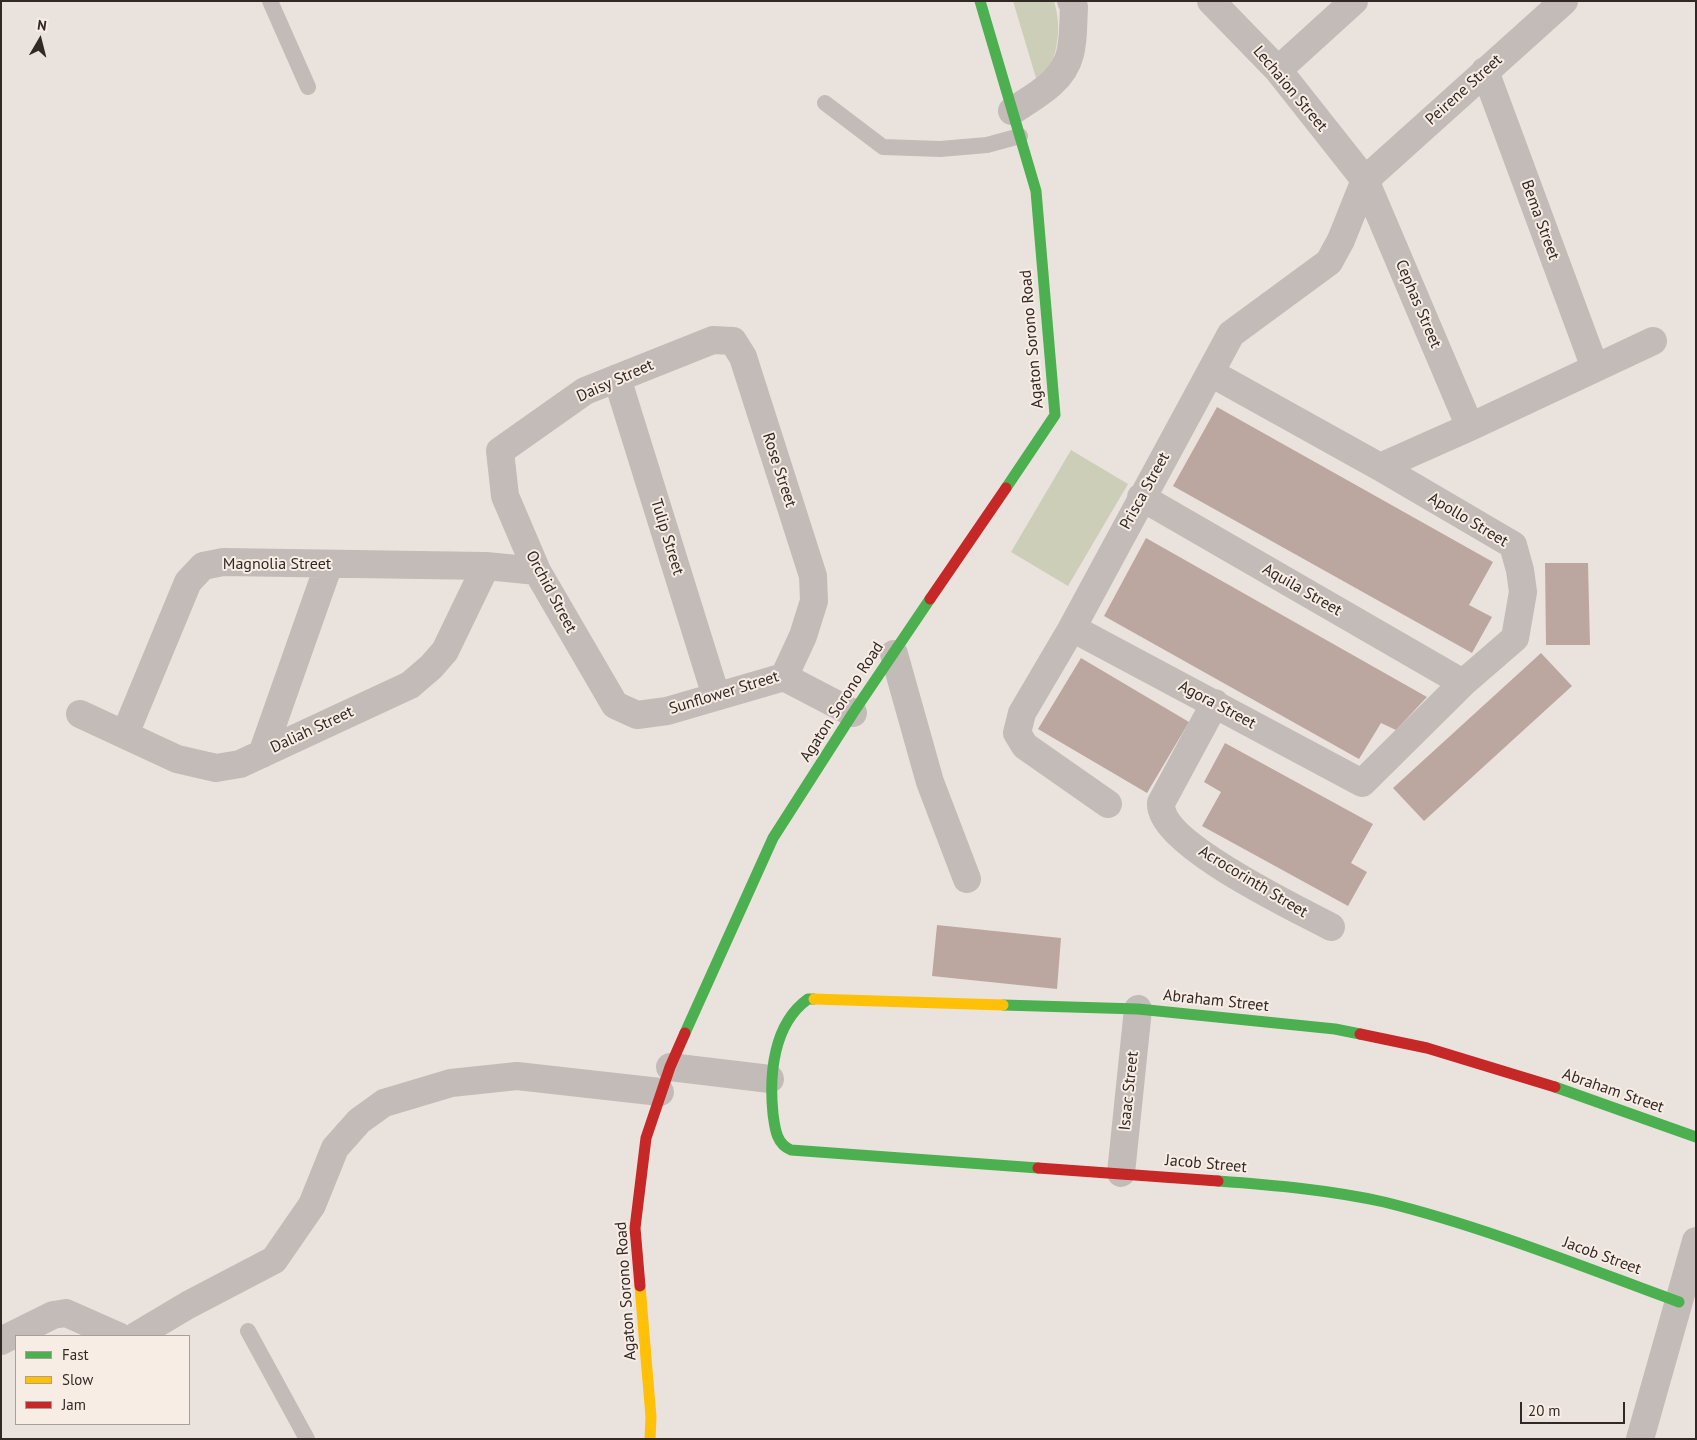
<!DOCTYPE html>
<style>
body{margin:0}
#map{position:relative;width:1697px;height:1440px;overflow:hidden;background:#eae3dd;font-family:"PT Sans",sans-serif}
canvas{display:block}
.frame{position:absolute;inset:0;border:2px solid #322926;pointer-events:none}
.legend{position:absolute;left:15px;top:1335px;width:175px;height:90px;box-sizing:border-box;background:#f7ede4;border:1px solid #a89f98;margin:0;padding:6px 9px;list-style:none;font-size:15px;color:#322926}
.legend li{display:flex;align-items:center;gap:10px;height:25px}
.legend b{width:25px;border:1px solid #a89f98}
.north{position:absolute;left:15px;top:15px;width:50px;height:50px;-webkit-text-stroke:4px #f7ede4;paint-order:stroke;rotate:8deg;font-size:14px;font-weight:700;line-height:20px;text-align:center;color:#322926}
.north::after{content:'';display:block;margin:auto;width:18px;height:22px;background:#322926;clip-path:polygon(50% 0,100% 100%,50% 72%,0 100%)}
.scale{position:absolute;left:1520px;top:1402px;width:105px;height:22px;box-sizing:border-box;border:2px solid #322926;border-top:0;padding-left:6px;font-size:15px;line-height:18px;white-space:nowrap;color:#322926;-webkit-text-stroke:4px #f7ede4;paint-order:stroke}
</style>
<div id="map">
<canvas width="1697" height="1440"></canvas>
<div class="frame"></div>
<ul class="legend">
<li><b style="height:6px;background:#4caf50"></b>Fast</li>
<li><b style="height:6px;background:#ffc107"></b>Slow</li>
<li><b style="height:6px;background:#c62828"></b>Jam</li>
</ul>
<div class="north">N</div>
<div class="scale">20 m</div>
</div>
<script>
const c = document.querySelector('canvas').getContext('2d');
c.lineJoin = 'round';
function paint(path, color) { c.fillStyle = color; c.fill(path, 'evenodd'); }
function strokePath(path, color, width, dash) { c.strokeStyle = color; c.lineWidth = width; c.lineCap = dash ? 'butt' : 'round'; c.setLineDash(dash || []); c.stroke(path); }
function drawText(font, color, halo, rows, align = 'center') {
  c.font = font + ' "PT Sans",sans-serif'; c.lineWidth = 4; c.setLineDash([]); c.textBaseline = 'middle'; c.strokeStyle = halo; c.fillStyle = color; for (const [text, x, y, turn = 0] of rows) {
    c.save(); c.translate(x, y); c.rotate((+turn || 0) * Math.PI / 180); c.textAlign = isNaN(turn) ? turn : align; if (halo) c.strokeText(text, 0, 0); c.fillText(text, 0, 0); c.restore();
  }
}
paint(new Path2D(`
 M1013,1H1054C1062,29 1058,51 1046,77L1036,78Z
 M1071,450L1128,484L1068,586L1011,552Z`), '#ccceb8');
paint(new Path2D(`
 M1217,407L1493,562L1469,605L1492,617L1472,653L1173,486Z
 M1146,538L1427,697L1396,730L1381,723L1359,759L1104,616Z
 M1545,563H1588L1590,645H1546Z
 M1541,653L1572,686L1424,821L1393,788Z
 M1081,658L1189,722L1147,793L1038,729Z
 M1225,743L1373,824L1351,863L1367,872L1348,906L1202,826L1221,792L1204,782Z
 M937,925L1061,938L1057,989L932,976Z`), '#bca7a0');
strokePath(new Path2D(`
 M270,1L308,87
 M825,103L883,147L940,149L987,145L1020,136
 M248,1331L307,1439`), '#c2bbb7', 16);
strokePath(new Path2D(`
 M1211,1L1278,70L1365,180L1470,427
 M1278,70L1354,1
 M1485,71L1595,368
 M1012,111C1035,96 1063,82 1070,54C1074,39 1073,22 1074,7L1071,1
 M713,340L733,341L743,357L813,576L814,601L803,636L784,677L667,711L637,715L615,705L537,571L505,496L500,451L585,391Z
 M617,378L716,696
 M1380,467L1470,427L1653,341
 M1141,497L1463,683
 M1072,628L1362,783L1463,683L1515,638L1523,592L1520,570L1513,545L1380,467L1211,373
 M894,654L930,782L967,879
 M784,677L853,713
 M1215,703L1161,803C1159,844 1296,908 1331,927
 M80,714L177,759L216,768L240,764L410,685L431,667L445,651L486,566
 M125,734L188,582L203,566L223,562L486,566L537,571
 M262,754L329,564
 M1108,804L1025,746L1017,733L1022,713L1072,628L1231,334L1329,262L1341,240L1365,180L1564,1
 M670,1067L770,1079
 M1121,1173L1138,1009
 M136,1336L188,1305L274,1260L312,1205L335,1148L359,1121L384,1103L451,1083L517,1076L660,1092
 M1,1341L53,1315L66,1313L118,1336
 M1640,1439L1696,1241`), '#c2bbb7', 28);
strokePath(new Path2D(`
 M980,1L1036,191L1055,415L1006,488
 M814,999H808C773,1024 769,1075 773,1114C775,1128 776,1144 791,1150L1038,1168
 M1003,1005L1138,1009L1335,1029L1360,1034
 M685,1033L773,838L853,713L930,599
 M1555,1087L1696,1137
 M1218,1181C1273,1185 1330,1190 1384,1202C1485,1227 1581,1266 1679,1302`), '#4caf50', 11);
strokePath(new Path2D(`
 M814,999L1003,1005
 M640,1286L651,1417L650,1439`), '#ffc107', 11);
strokePath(new Path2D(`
 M930,599L1006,488
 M1360,1034L1427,1048L1555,1087
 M1038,1168L1218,1181
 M640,1286L635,1228L646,1138L670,1067L685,1033`), '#c62828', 11);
drawText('16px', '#322926', '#f7ede4', [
 ["Lechaion Street",1290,89,50],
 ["Peirene Street",1464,90,-42],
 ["Bema Street",1540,220,70],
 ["Cephas Street",1418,304,67],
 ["Agaton Sorono Road",1032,339,-95],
 ["Daisy Street",615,381,-24],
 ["Rose Street",779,470,72],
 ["Prisca Street",1145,491,-61],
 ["Apollo Street",1468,520,31],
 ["Tulip Street",667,537,73],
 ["Magnolia Street",277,564],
 ["Aquila Street",1302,590,30],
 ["Orchid Street",551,592,62],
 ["Sunflower Street",724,693,-17],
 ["Agaton Sorono Road",842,702,-57],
 ["Agora Street",1217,705,28],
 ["Daliah Street",312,730,-25],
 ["Acrocorinth Street",1253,882,31],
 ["Abraham Street",1216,1001,6],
 ["Isaac Street",1129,1091,-84],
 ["Abraham Street",1613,1091,19],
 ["Jacob Street",1206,1164,5],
 ["Jacob Street",1602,1256,20],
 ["Agaton Sorono Road",626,1291,-94]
]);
</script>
